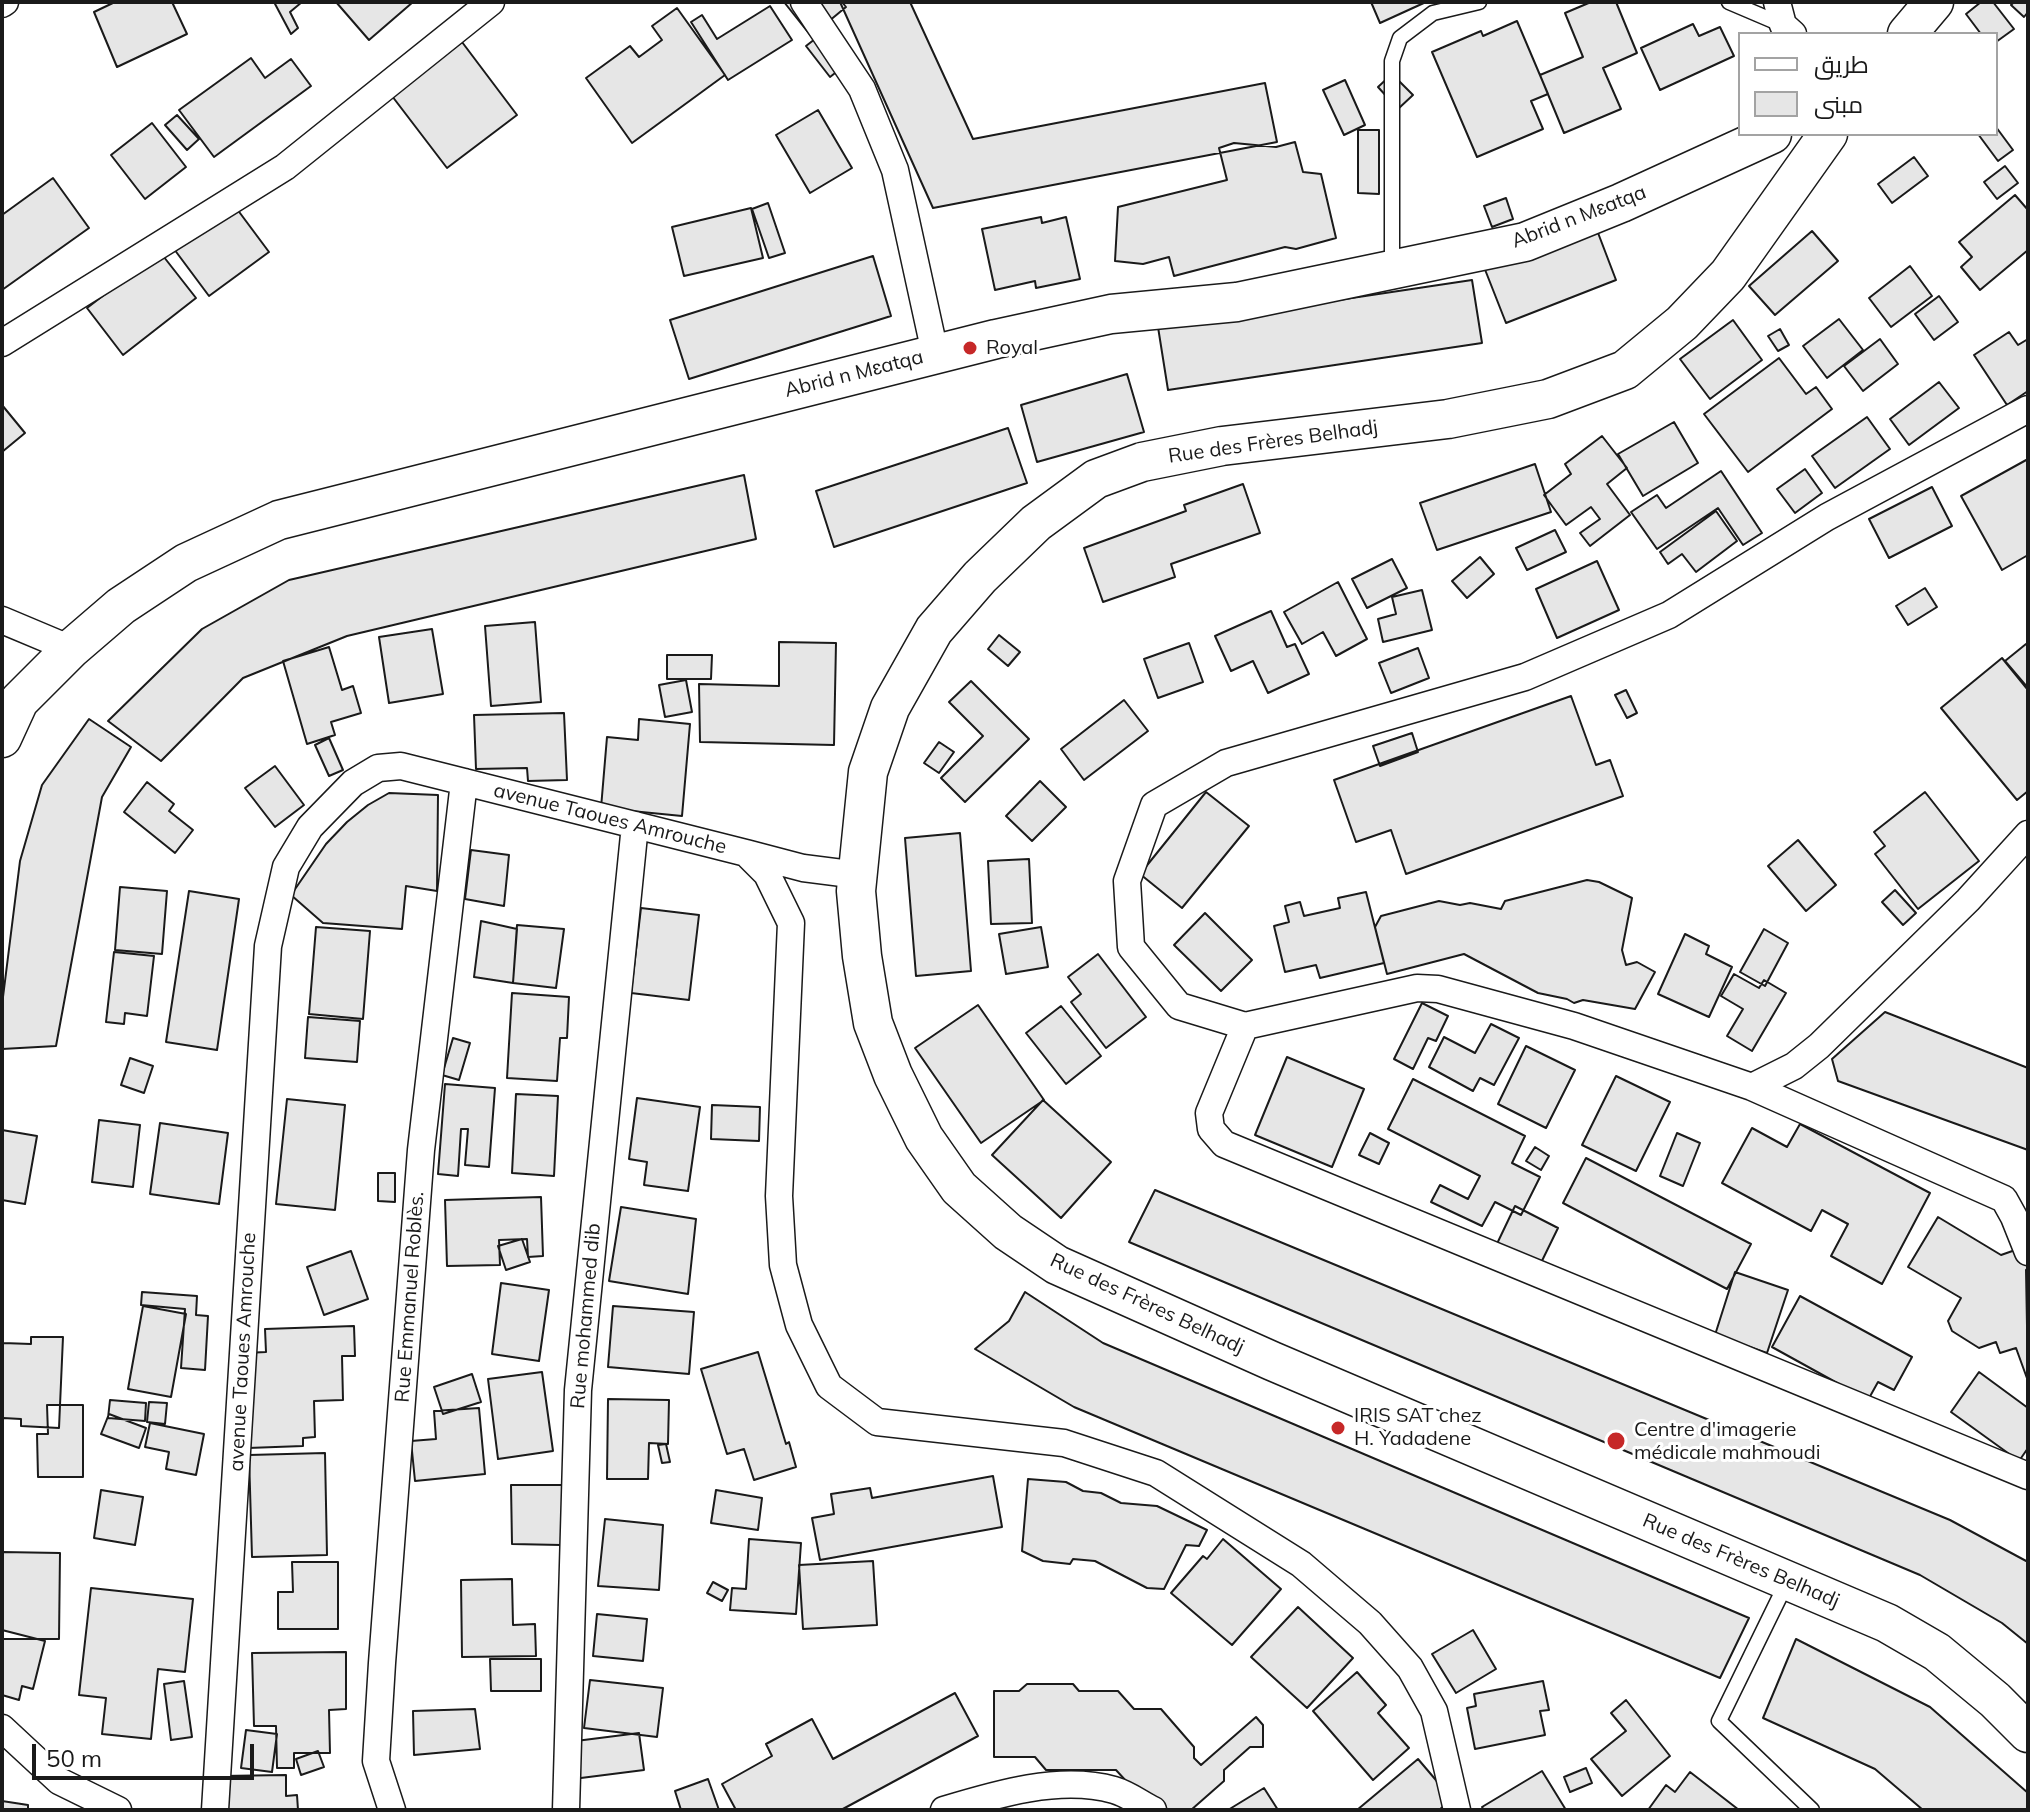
<!DOCTYPE html>
<meta charset="utf-8">
<style>
body{margin:0}
#map{position:relative;width:2030px;height:1812px;overflow:hidden;background:#fff;font-family:Mulish,Cairo,sans-serif}
canvas{display:block}
.frame{position:absolute;inset:0;border:4px solid #1a1a1a;pointer-events:none}
.legend{position:absolute;left:1738px;top:32px;width:260px;height:104px;box-sizing:border-box;background:#fff;border:2px solid #a3a3a3;margin:0;padding:10px 14px;list-style:none;font-size:24px;color:#1a1a1a}
.legend li{display:flex;align-items:center;gap:16px;height:40px}
.legend b{width:40px;border:2px solid #a3a3a3}
.scale{position:absolute;left:32px;top:1744px;width:222px;height:36px;box-sizing:border-box;border:4px solid #1a1a1a;border-top:0;padding-left:10px;font-size:24px;line-height:28px;white-space:nowrap;color:#1a1a1a;-webkit-text-stroke:6px #fff;paint-order:stroke}
</style>
<div id="map">
<canvas width="2030" height="1812"></canvas>
<div class="frame"></div>
<ul class="legend">
<li><b style="height:10px;background:#fff"></b>طريق</li>
<li><b style="height:22px;background:#e6e6e6"></b>مبنى</li>
</ul>
<div class="scale">50 m</div>
</div>
<script>
const c = document.querySelector('canvas').getContext('2d');
c.lineJoin = 'round';
function paint(path, color) { c.fillStyle = color; c.fill(path, 'evenodd'); }
function strokePath(path, color, width, dash) { c.strokeStyle = color; c.lineWidth = width; c.lineCap = dash ? 'butt' : 'round'; c.setLineDash(dash || []); c.stroke(path); }
function drawText(font, color, halo, rows, align = 'center') {
  c.font = font + ' Mulish,sans-serif'; c.lineWidth = 6; c.setLineDash([]); c.textBaseline = 'middle'; c.strokeStyle = halo; c.fillStyle = color; for (const [text, x, y, turn = 0] of rows) {
    c.save(); c.translate(x, y); c.rotate((+turn || 0) * Math.PI / 180); c.textAlign = isNaN(turn) ? turn : align; if (halo) c.strokeText(text, 0, 0); c.fillText(text, 0, 0); c.restore();
  }
}
const building = new Path2D(`
 M115,2H172L187,34L117,67L94,12Z
 M274,2H302L290,12L298,28L291,34Z
 M336,2H413L369,40Z
 M784,2H842L846,7L811,36Z
 M840,2H910L973,139L1265,83L1277,142L933,208Z
 M1371,2H1426L1380,23Z
 M1591,2H1616L1637,53L1603,68L1621,109L1564,133L1540,75L1583,57L1565,13Z
 M1981,2H1993L2014,29L1996,42V34H1981L1966,14Z
 M2014,2H2028V12L2024,17L2011,5Z
 M770,6L792,40L728,80L691,22L702,15L717,39Z
 M677,8L725,75L632,143L586,78L630,46L639,57L662,40L652,26Z
 M1517,21L1548,94L1531,101L1543,129L1477,157L1432,52L1481,31L1483,36Z
 M1693,24L1699,36L1720,27L1734,56L1660,90L1641,48Z
 M829,28L853,59L830,77L806,46Z
 M462,42L517,115L447,168L392,96Z
 M251,58L265,78L291,59L311,86L214,157L179,110Z
 M1392,74L1413,95L1398,109L1378,87Z
 M1345,80L1365,125L1344,135L1323,90Z
 M818,110L852,168L810,193L776,135Z
 M177,115L199,139L187,150L165,125Z
 M152,123L186,167L145,199L111,155Z
 M1996,127L2013,150L1998,161L1978,134H1996Z
 M1358,130H1379V194L1358,193Z
 M1295,142L1303,172L1321,174L1336,238L1296,249L1285,247L1174,276L1169,257L1143,264L1115,261L1118,207L1227,180L1219,148L1234,143L1276,147Z
 M1914,157L1928,176L1892,203L1878,184Z
 M2005,166L2018,183L1997,199L1984,182Z
 M53,178L89,228L2,290V215Z
 M2015,195L2028,210V250L1980,290L1961,267L1972,257L1959,242Z
 M1506,198L1513,219L1492,227L1484,206Z
 M768,203L785,253L769,258L752,209Z
 M234,205L269,252L209,296L174,249Z
 M751,208L763,258L684,276L672,227Z
 M1041,217L1042,223L1066,217L1080,279L1036,288L1035,281L995,290L982,229Z
 M1595,225L1616,280L1506,323L1484,267Z
 M1812,231L1838,261L1775,315L1749,286Z
 M160,252L196,298L123,355L87,308Z
 M873,256L891,316L689,379L670,320Z
 M1910,266L1932,296L1891,327L1869,298Z
 M1472,280L1482,343L1168,390L1158,327Z
 M1939,296L1958,322L1934,340L1915,314Z
 M1839,319L1863,350L1827,378L1803,346Z
 M1733,320L1762,360L1710,399L1680,359Z
 M1780,329L1789,345L1778,351L1768,336Z
 M2009,332L2018,345L2028,339V391L2007,405L1974,355Z
 M1880,339L1898,364L1863,391L1844,366Z
 M1779,358L1806,394L1816,387L1832,409L1748,472L1704,414Z
 M1127,374L1144,432L1037,462L1021,405Z
 M1939,382L1959,408L1909,445L1890,419Z
 M2,405L25,433L2,452Z
 M1867,417L1890,449L1835,488L1812,456Z
 M1674,422L1698,463L1643,496L1618,454Z
 M1008,428L1027,483L834,547L816,491Z
 M1602,436L1627,468L1607,484L1630,515L1590,546L1580,533L1600,519L1591,507L1566,525L1544,495L1571,474L1565,464Z
 M2028,459V555L2002,570L1961,496Z
 M1535,464L1551,512L1437,550L1420,503Z
 M1805,469L1822,493L1795,513L1777,489Z
 M1721,471L1762,533L1743,545L1718,508L1657,549L1631,512L1657,495L1666,508Z
 M744,475L756,539L347,636L243,678L161,761L108,721L202,629L289,580Z
 M1243,484L1260,533L1171,564L1175,577L1103,602L1084,548L1186,511L1184,505Z
 M1932,487L1952,526L1889,558L1869,519Z
 M1716,511L1737,541L1696,572L1682,554L1668,564L1660,552Z
 M1555,530L1566,552L1527,570L1516,548Z
 M1480,557L1494,574L1467,598L1452,581Z
 M1392,559L1407,588L1367,608L1352,579Z
 M1597,561L1619,610L1557,638L1536,589Z
 M1338,582L1367,639L1336,656L1323,632L1302,644L1284,612Z
 M1925,588L1937,607L1908,625L1896,606Z
 M1422,590L1432,630L1383,642L1378,619L1396,614L1392,597Z
 M1271,611L1287,647L1295,644L1309,674L1268,693L1253,661L1231,671L1215,636Z
 M535,622L541,702L491,706L485,626Z
 M432,629L443,694L389,703L379,637Z
 M999,635L1020,652L1008,666L988,649Z
 M779,642L836,643L834,745L700,742L699,684L779,686Z
 M1189,643L1203,682L1158,698L1144,659Z
 M2026,644L2028,646V688L2005,661Z
 M329,647L342,690L353,686L361,713L331,722L335,735L307,744L283,661Z
 M1418,648L1429,678L1391,693L1379,663Z
 M667,655H712L711,679H667Z
 M2002,658L2028,690V791L2017,800L1941,708Z
 M686,680L692,712L665,717L659,685Z
 M971,681L1029,739L965,802L941,778L983,736L949,702Z
 M1626,690L1637,713L1627,718L1615,695Z
 M1571,696L1596,765L1610,760L1623,796L1406,874L1391,830L1356,842L1334,780Z
 M1124,700L1148,731L1084,780L1061,749Z
 M564,713L567,780L528,781L527,768L476,769L474,715Z
 M89,719L131,747L102,797L56,1046L2,1049V1005L20,861L42,785Z
 M639,719L690,724L682,816L601,808L607,737L638,740Z
 M1412,733L1418,752L1380,766L1373,746Z
 M329,738L343,770L329,776L315,745Z
 M939,742L954,752L939,773L924,763Z
 M275,766L304,805L275,827L245,788Z
 M1040,781L1066,807L1032,841L1006,816Z
 M147,782L174,804L169,811L193,830L175,853L124,812Z
 M1206,792L1249,826L1182,908L1140,874Z
 M1925,792L1979,861L1918,909L1875,854L1885,846L1874,832Z
 M389,793L438,795L437,891L406,886L402,929L323,923L291,895L326,844L347,822L368,805Z
 M960,833L971,971L916,976L905,838Z
 M1798,840L1836,885L1806,911L1768,866Z
 M471,850L509,855L504,906L465,899Z
 M1029,859L1032,923L991,924L988,861Z
 M1587,880L1599,882L1632,898L1622,950L1626,965L1637,962L1655,972L1635,1009L1583,1000L1574,1003L1567,999L1538,993L1464,954L1387,974L1375,927L1381,916L1439,901L1460,905L1470,903L1501,909L1505,901Z
 M120,887L167,891L162,954L115,950Z
 M1895,890L1916,913L1903,925L1882,902Z
 M189,891L239,899L217,1050L166,1042Z
 M1366,892L1384,963L1320,978L1316,965L1285,972L1274,926L1289,922L1285,906L1300,902L1304,916L1340,908L1338,898Z
 M641,908L699,915L689,1000L631,993Z
 M1205,913L1252,960L1221,991L1174,945Z
 M481,921L517,929L513,983L474,977Z
 M517,925L564,929L556,988L513,983Z
 M316,927L370,931L363,1019L309,1014Z
 M1041,927L1048,967L1006,974L999,934Z
 M1764,929L1788,943L1765,986L1740,972Z
 M1685,934L1709,946L1706,954L1732,967L1709,1017L1658,994Z
 M114,952L154,956L147,1016L125,1013L124,1024L106,1022Z
 M1098,954L1146,1017L1106,1048L1071,1002L1081,994L1068,977Z
 M1734,974L1759,988L1764,980L1786,993L1752,1051L1727,1036L1743,1009L1721,996Z
 M512,993L569,997L567,1038H560L557,1081L507,1078Z
 M1422,1003L1448,1016L1436,1041L1428,1038L1413,1069L1394,1059Z
 M978,1005L1044,1100L981,1143L915,1048Z
 M1061,1006L1101,1056L1066,1084L1026,1033Z
 M1885,1012L2028,1068V1150L1838,1081L1832,1059Z
 M308,1017L360,1021L357,1062L305,1058Z
 M1491,1024L1519,1038L1494,1085L1480,1078L1473,1091L1429,1067L1444,1037L1475,1053Z
 M453,1038L470,1043L459,1080L442,1075Z
 M1526,1046L1575,1070L1546,1128L1498,1104Z
 M1287,1057L1364,1089L1332,1167L1255,1135Z
 M130,1058L153,1066L144,1093L121,1085Z
 M1616,1076L1670,1102L1636,1171L1582,1145Z
 M1413,1079L1525,1136L1512,1163L1540,1177L1521,1215L1495,1202L1482,1226L1431,1202L1440,1185L1468,1199L1480,1176L1388,1129Z
 M445,1084L495,1088L489,1167L465,1165L468,1129H461L458,1176L438,1174Z
 M516,1094L558,1096L554,1176L512,1173Z
 M637,1098L700,1107L688,1191L644,1185L647,1162L629,1159Z
 M287,1099L345,1105L335,1210L276,1204Z
 M1043,1100L1111,1162L1061,1218L992,1155Z
 M712,1105L760,1107L759,1141L711,1139Z
 M99,1120L140,1125L133,1187L92,1182Z
 M160,1123L228,1133L219,1204L150,1194Z
 M1800,1124L1930,1193L1882,1284L1831,1256L1848,1224L1822,1210L1811,1231L1722,1183L1752,1128L1787,1147Z
 M2,1130L37,1136L25,1204L2,1200Z
 M1370,1133L1389,1143L1379,1164L1359,1155Z
 M1677,1133L1700,1143L1683,1186L1660,1176Z
 M1535,1147L1549,1156L1541,1170L1526,1161Z
 M1586,1158L1751,1244L1727,1289L1563,1203Z
 M378,1173H395V1202L378,1201Z
 M1155,1190L1950,1520L2028,1562V1644L2002,1623L1920,1575L1129,1242Z
 M541,1197L543,1256L528,1257L527,1239L499,1240L500,1265L447,1266L445,1200Z
 M1515,1206L1558,1228L1537,1271L1494,1250Z
 M621,1207L696,1219L688,1294L609,1281Z
 M1938,1217L2001,1255L2021,1248L2028,1268L2026,1270L2028,1381L2016,1348L2000,1353L1996,1342L1979,1348L1952,1331L1948,1321L1961,1298L1908,1267Z
 M522,1239L530,1262L506,1270L498,1246Z
 M351,1251L368,1299L324,1315L307,1267Z
 M1735,1272L1788,1290L1767,1353L1715,1335Z
 M501,1283L549,1290L539,1361L492,1354Z
 M142,1292L197,1296L196,1315L208,1316L205,1370L181,1368L185,1309L141,1305Z
 M1025,1292L1103,1343L1749,1618L1720,1678L1074,1407L975,1349L1009,1321Z
 M1800,1296L1912,1357L1894,1390L1878,1382L1868,1400L1772,1347Z
 M143,1306L186,1314L171,1397L128,1389Z
 M613,1306L694,1312L689,1374L608,1367Z
 M354,1326L355,1356H342L343,1400L314,1401L315,1437L303,1438V1446L248,1448L245,1353L266,1352L265,1329Z
 M2,1335L3,1343L31,1344V1337H63L59,1428L21,1426V1419L3,1418L2,1424Z
 M758,1352L786,1444L789,1442L796,1467L754,1480L744,1449L727,1454L701,1369Z
 M542,1372L553,1451L498,1459L488,1379Z
 M1979,1372L2028,1408V1448L2019,1461L1951,1412Z
 M472,1374L481,1402L443,1414L434,1387Z
 M608,1399L669,1400L668,1444L649,1443L648,1479H607Z
 M110,1400L146,1403L145,1421L108,1418Z
 M149,1402L167,1403L165,1424L147,1422Z
 M47,1405H83V1477H38L37,1434H48Z
 M479,1408L485,1474L415,1481L411,1441L436,1439L434,1411Z
 M109,1414L146,1428L139,1448L101,1434Z
 M150,1423L204,1434L196,1475L166,1469L169,1452L145,1447Z
 M666,1444L670,1462L662,1463L658,1445Z
 M325,1453L327,1555L252,1557L249,1455Z
 M993,1476L1002,1527L820,1560L812,1518L834,1514L831,1494L870,1488L872,1498Z
 M1028,1479L1066,1482L1083,1491L1101,1493L1121,1503L1157,1506L1207,1530L1199,1546L1186,1545L1164,1589L1147,1588L1095,1561L1073,1559L1070,1564L1043,1561L1022,1551Z
 M511,1485H566L561,1545L512,1544Z
 M101,1490L143,1497L135,1545L94,1538Z
 M716,1490L762,1498L758,1530L711,1523Z
 M605,1519L663,1525L659,1590L598,1586Z
 M749,1539L801,1543L796,1614L730,1610L732,1588L746,1589Z
 M1223,1539L1281,1589L1232,1645L1171,1593L1203,1556L1207,1559Z
 M2,1552L60,1553L59,1639H2Z
 M873,1561L877,1625L803,1629L799,1565Z
 M292,1562H338V1629H278V1592H293Z
 M512,1579L513,1625L535,1624L536,1656L462,1657L461,1580Z
 M713,1582L728,1590L722,1601L707,1593Z
 M91,1588L193,1599L185,1672L158,1669L151,1739L102,1734L106,1698L79,1695Z
 M1298,1607L1353,1658L1307,1708L1251,1657Z
 M597,1614L647,1619L643,1661L593,1656Z
 M2,1630L45,1641L33,1689L22,1686L19,1700L2,1695Z
 M1473,1630L1496,1669L1456,1693L1432,1654Z
 M1796,1639L1930,1707L2028,1793V1810H1923L1875,1769L1763,1718Z
 M346,1652V1709L329,1710L330,1753H294V1768H277L276,1726H254L252,1653Z
 M490,1659H541V1691H491Z
 M1357,1672L1386,1705L1378,1713L1409,1748L1373,1780L1313,1711Z
 M590,1680L663,1688L657,1737L584,1728Z
 M184,1681L192,1737L171,1740L164,1684Z
 M1543,1681L1549,1710L1540,1711L1545,1735L1475,1749L1467,1708L1476,1706L1474,1694Z
 M1027,1684H1073L1079,1691H1118L1134,1709H1161L1194,1747V1758L1201,1765L1256,1717L1263,1725V1747H1250L1224,1770V1781L1191,1810H1165L1148,1805L1116,1770H1046L1035,1757H994V1691H1019Z
 M955,1693L978,1736L841,1810H736L722,1784L772,1756L766,1744L812,1719L833,1759Z
 M1626,1700L1670,1756L1622,1796L1591,1759L1626,1731L1611,1713Z
 M475,1709L480,1749L414,1755L413,1711Z
 M246,1730L277,1734L272,1772L241,1768Z
 M639,1733L644,1770L573,1779L568,1742Z
 M318,1751L324,1767L301,1775L296,1759Z
 M1418,1759L1452,1799L1439,1810H1357Z
 M1586,1768L1592,1783L1570,1792L1564,1777Z
 M1542,1771L1566,1810H1484L1482,1807Z
 M1690,1772L1739,1810H1648L1666,1785L1675,1792Z
 M286,1775V1796L297,1795L298,1810H222L221,1776Z
 M708,1779L719,1810H681L675,1791Z
 M1264,1788L1278,1810H1228Z
 M2,1801L28,1805V1810H2Z`);
paint(building, '#e6e6e6');
strokePath(building, '#1a1a1a', 2);
const lane = new Path2D(`
 M1729,2L1783,25
 M1392,269V61L1400,38L1433,13L1479,2
 M1787,1582L1719,1721L1812,1810`);
const street = new Path2D(`
 M804,2L862,89L895,170L935,353
 M1777,2L1783,25L1793,34
 M2,4L5,2
 M2,343L285,167L491,2
 M2028,409L1827,517L1669,615L1525,677L1226,763L1154,805L1127,881L1131,947L1179,1006L1245,1026L1417,988L1438,989L1574,1026L1752,1087L2004,1199L2014,1217L2028,1252
 M2,620L71,649
 M746,853L803,868L858,875
 M1245,1026L1209,1113L1211,1129L1224,1144L2028,1476
 M1752,1087L1794,1066L1819,1046L1968,900L2028,834
 M2,1728L59,1781L118,1810
 M215,1810L268,946L286,867L310,827L353,783L378,768L401,766L746,853L767,874L791,923L779,1196L783,1265L799,1325L829,1386L877,1422L1064,1443L1156,1473L1301,1564L1370,1623L1410,1668L1434,1711L1457,1810
 M392,1810L376,1761L382,1663L421,1150L464,782
 M566,1810L578,1390L635,825
 M944,1810C997,1794 1060,1775 1114,1790C1128,1794 1141,1804 1153,1810`);
const secondary = new Path2D(`
 M1907,34L1934,2
 M1828,134L1728,275L1682,323L1625,370L1548,399L1448,419L1222,446L1142,462L1096,479L1036,523L980,577L934,630L890,708L868,772L856,891L862,956L873,1023L893,1075L924,1138L959,1188L1008,1232L1057,1265L1272,1361L1887,1623L1937,1652L1995,1700L2028,1733
 M2,738L19,701L71,649L121,606L186,563L279,520L996,339L1111,314L1237,302L1525,242L1621,203L1772,134`);
strokePath(lane, '#1a1a1a', 17);
strokePath(street, '#1a1a1a', 29);
strokePath(secondary, '#1a1a1a', 41);
strokePath(lane, '#fff', 14);
strokePath(street, '#fff', 26);
strokePath(secondary, '#fff', 38);
for (const [x, y, r, color] of [
 [970,348,8,"#c62828"],
 [1338,1428,8,"#c62828"],
 [1616,1441,10,"#c62828"]
]) { const dot = new Path2D(); dot.arc(x, y, r, 0, 2 * Math.PI); c.fillStyle = color; c.fill(dot); strokePath(dot, '#fff', 3); }
drawText('20px', '#1a1a1a', '#fff', [
 ["Abrid n Mɛatqa",1579,217,-21],
 ["Abrid n Mɛatqa",854,374,-14],
 ["Rue des Frères Belhadj",1273,442,-8],
 ["avenue Taoues Amrouche",610,819,14],
 ["Rue Emmanuel Roblès.",410,1297,-86],
 ["Rue des Frères Belhadj",1147,1304,25],
 ["Rue mohammed dib",586,1316,-85],
 ["avenue Taoues Amrouche",243,1352,-87],
 ["Rue des Frères Belhadj",1741,1561,23]
]);
drawText('20px', '#1a1a1a', '#fff', [
 ["Royal",986,348],
 ["IRIS SAT chez",1354,1416],
 ["H. Yadadene",1354,1439],
 ["Centre d'imagerie",1634,1430],
 ["médicale mahmoudi",1634,1453]
], 'left');
</script>
